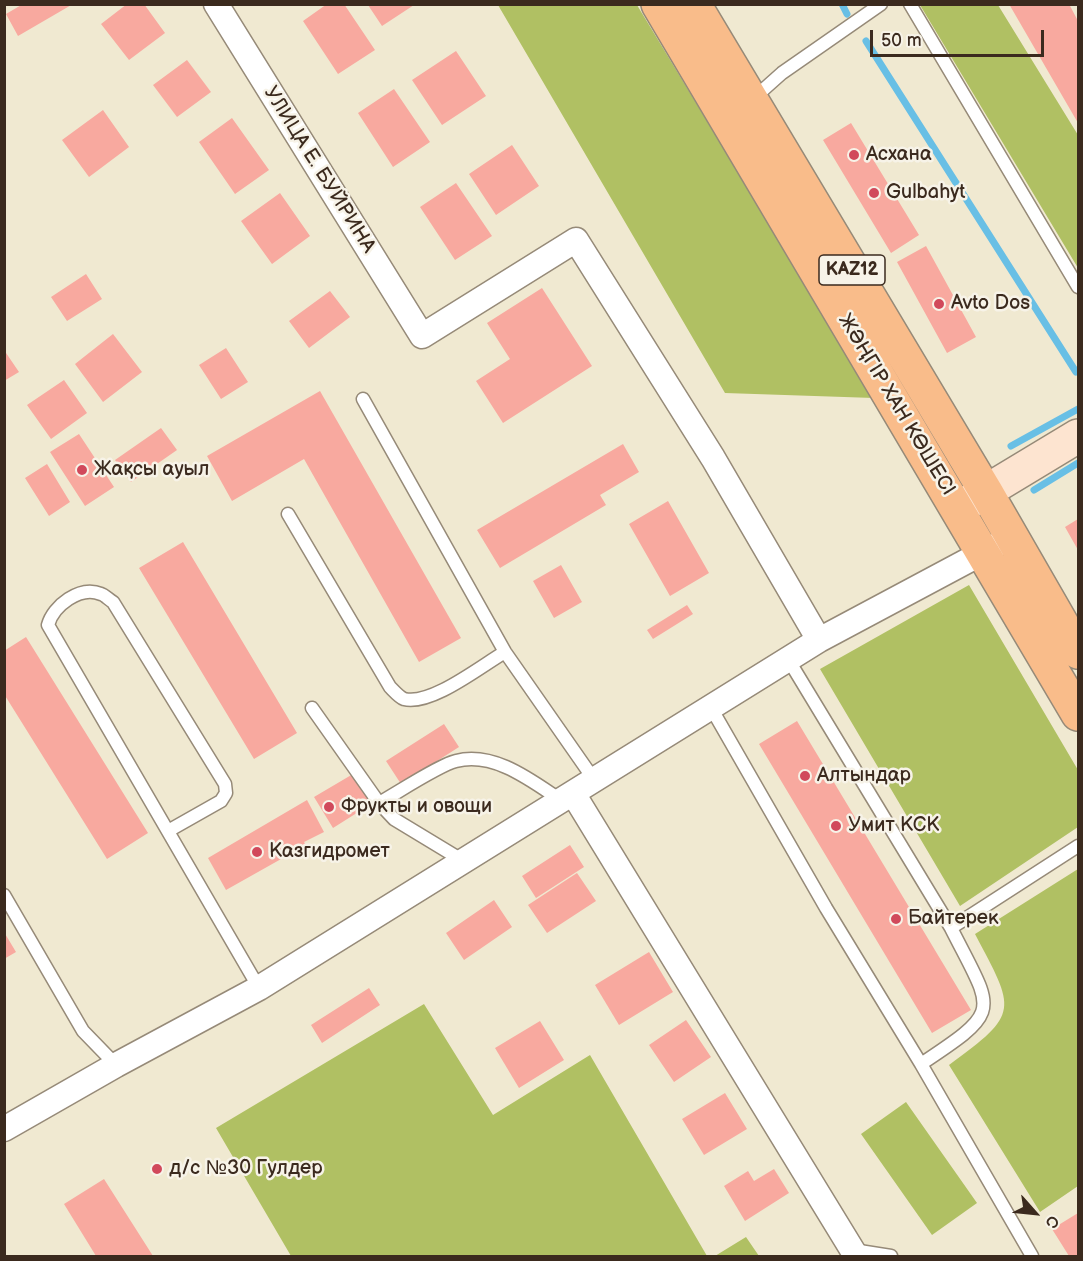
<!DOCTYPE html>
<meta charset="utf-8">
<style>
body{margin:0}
#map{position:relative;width:1083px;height:1261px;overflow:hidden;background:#f0e9d1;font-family:"Balsamiq Sans",sans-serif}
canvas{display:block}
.frame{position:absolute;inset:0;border:6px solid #3b2a1e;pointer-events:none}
.north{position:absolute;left:1005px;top:1183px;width:60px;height:60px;-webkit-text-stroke:4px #f7f3e8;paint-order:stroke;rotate:117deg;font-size:16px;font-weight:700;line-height:24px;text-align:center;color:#3b2a1e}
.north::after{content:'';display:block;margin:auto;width:21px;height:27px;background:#3b2a1e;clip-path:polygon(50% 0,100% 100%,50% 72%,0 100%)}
.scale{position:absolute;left:870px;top:30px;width:174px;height:27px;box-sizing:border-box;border:3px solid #3b2a1e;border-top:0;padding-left:8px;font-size:18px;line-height:21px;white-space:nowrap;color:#3b2a1e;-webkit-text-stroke:4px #f7f3e8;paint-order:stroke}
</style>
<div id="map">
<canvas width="1083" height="1261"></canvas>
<div class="frame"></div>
<div class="north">С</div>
<div class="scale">50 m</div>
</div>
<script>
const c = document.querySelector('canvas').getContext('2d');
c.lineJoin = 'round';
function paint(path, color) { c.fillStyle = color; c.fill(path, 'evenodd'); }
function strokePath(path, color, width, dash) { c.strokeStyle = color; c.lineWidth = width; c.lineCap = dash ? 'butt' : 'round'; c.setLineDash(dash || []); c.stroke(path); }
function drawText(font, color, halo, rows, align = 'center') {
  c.font = font + ' "Balsamiq Sans",sans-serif'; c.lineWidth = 5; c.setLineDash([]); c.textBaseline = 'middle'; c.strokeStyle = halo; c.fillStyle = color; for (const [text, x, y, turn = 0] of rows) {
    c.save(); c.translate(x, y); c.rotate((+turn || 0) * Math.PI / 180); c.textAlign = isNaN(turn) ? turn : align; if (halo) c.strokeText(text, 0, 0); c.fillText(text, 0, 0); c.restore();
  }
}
paint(new Path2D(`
 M498,5H637L874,398L725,393Z
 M920,5H998L1078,135V268Z
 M969,585L1078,770V827L960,906L820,669Z
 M1078,869V1186L1040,1212L949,1065C1021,1013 1015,1010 975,934Z
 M424,1004L493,1115L590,1055L707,1256H291L216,1128Z
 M906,1102L977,1203L932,1235L861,1134Z
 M746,1237L759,1256H715Z`), '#b0c063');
strokePath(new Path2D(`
 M842,4L847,14
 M866,41L1076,372
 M1011,446L1078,409
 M1034,490L1078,463`), '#68bfe5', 7);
paint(new Path2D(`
 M23,4H73L18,36L6,14Z
 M127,4H144L165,33L129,60L101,24Z
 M327,4H344L375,50L338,74L303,21Z
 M1009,4H1069L1078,21V123Z
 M368,5H414L382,26Z
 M456,51L486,96L442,125L412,80Z
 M187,60L211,92L177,117L153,85Z
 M394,89L430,142L393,167L358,113Z
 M103,110L129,147L89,177L62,140Z
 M232,118L269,170L235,194L199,142Z
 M851,123L919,235L891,253L823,140Z
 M512,145L539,186L496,215L469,174Z
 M456,183L492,236L455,260L420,207Z
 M280,193L310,236L272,264L241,221Z
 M926,246L976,337L947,353L897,262Z
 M86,274L102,299L67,321L51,297Z
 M542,288L592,366L503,423L476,381L510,359L487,323Z
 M330,291L350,317L309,348L289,321Z
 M113,334L142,372L103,402L75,364Z
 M226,348L248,382L221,399L199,365Z
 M4,350L19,372L4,381Z
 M64,380L87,413L51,439L27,405Z
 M320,391L461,638L419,662L304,459L232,501L207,456Z
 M161,428L177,450L131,482L115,460Z
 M79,434L114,487L85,506L50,452Z
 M623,444L639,472L600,495L606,505L500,568L477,530Z
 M47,464L70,502L49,516L25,478Z
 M668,501L709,573L670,596L629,524Z
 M1078,519V550L1065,527Z
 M183,542L297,733L254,759L139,568Z
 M561,565L582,602L554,618L533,581Z
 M687,605L693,614L653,639L647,630Z
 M26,637L148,833L107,859L4,694V651Z
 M797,721L971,1010L932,1033L759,744Z
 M444,724L459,747L401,784L386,761Z
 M353,774L371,804L333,828L314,797Z
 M307,800L324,832L304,842L306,845L226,890L208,858Z
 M570,845L584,867L536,898L522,876Z
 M577,873L596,901L547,933L528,905Z
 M494,900L512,927L464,960L446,933Z
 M4,932L16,952L4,959Z
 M649,952L673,992L619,1025L595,985Z
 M369,988L380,1005L322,1043L311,1025Z
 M686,1020L711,1057L674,1082L649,1045Z
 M540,1021L564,1060L519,1088L495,1048Z
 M725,1093L747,1129L704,1155L682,1119Z
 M774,1169L789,1193L745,1221L724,1186L748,1171L754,1181Z
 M104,1179L153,1256H96L64,1204Z
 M1078,1213V1256H1069L1052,1229Z`), '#f8a99f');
const lane = new Path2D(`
 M910,4L1078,287
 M754,98L782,73L881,4
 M363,399L505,652L595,781
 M288,514L390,687C394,691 399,697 404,699C431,706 481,666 505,652
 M788,659L951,928
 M710,706L826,908L921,1064C1004,1009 994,1013 951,928L1078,846
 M312,708L379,803L394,819L465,862
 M379,803C397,793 439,765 456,761C495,751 533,782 562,801
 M168,831L221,801L226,793L225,784L113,602C109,600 105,595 101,594C80,585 53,606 48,625L259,988
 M4,895L83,1031L116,1065
 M921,1064L1032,1256
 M853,1250L891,1256`);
const street = new Path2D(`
 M216,4L422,336L576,240L713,458L819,640
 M574,795L856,1256
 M4,1129L116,1065L259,988L819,640L997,545`);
const secondary = new Path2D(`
 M962,506L1078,436`);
const primary = new Path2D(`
 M658,4L1078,714
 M694,4L986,492L1078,652`);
strokePath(lane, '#968a78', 15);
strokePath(street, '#968a78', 27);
strokePath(secondary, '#968a78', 36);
strokePath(primary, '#968a78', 36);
strokePath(lane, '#fff', 12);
strokePath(street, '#fff', 24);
strokePath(secondary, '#fde4d0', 33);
strokePath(primary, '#f9bc8a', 33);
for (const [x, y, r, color] of [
 [854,155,6,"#d1495b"],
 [874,193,6,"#d1495b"],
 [939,304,6,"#d1495b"],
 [82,470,6,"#d1495b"],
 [805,776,6,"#d1495b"],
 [329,807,6,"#d1495b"],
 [836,826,6,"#d1495b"],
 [257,852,6,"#d1495b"],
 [896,919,6,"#d1495b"],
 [157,1169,6,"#d1495b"]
]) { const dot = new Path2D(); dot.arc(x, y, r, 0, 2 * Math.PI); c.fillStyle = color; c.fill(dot); strokePath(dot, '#f7f3e8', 2); }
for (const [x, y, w] of [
 [852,270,66]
]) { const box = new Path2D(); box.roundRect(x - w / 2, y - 15, w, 30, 4.5); c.fillStyle = '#f7f3e8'; c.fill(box); strokePath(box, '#3b2a1e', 1.5); }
drawText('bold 18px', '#3b2a1e', null, [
 ["KAZ12",852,270]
]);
drawText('20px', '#3b2a1e', '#f7f3e8', [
 ["Асхана",866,155],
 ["Gulbahyt",886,193],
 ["Avto Dos",951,304],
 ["Жақсы ауыл",94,470],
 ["Алтындар",817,776],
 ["Фрукты и овощи",341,807],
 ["Умит КСК",848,826],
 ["Казгидромет",269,852],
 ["Байтерек",908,919],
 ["д/с №30 Гулдер",169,1169]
], 'left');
drawText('20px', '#3b2a1e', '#f7f3e8', [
 ["УЛИЦА Е. БУЙРИНА",319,170,58],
 ["ЖӘҢГІР ХАН КӨШЕСІ",896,405,59]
]);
</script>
